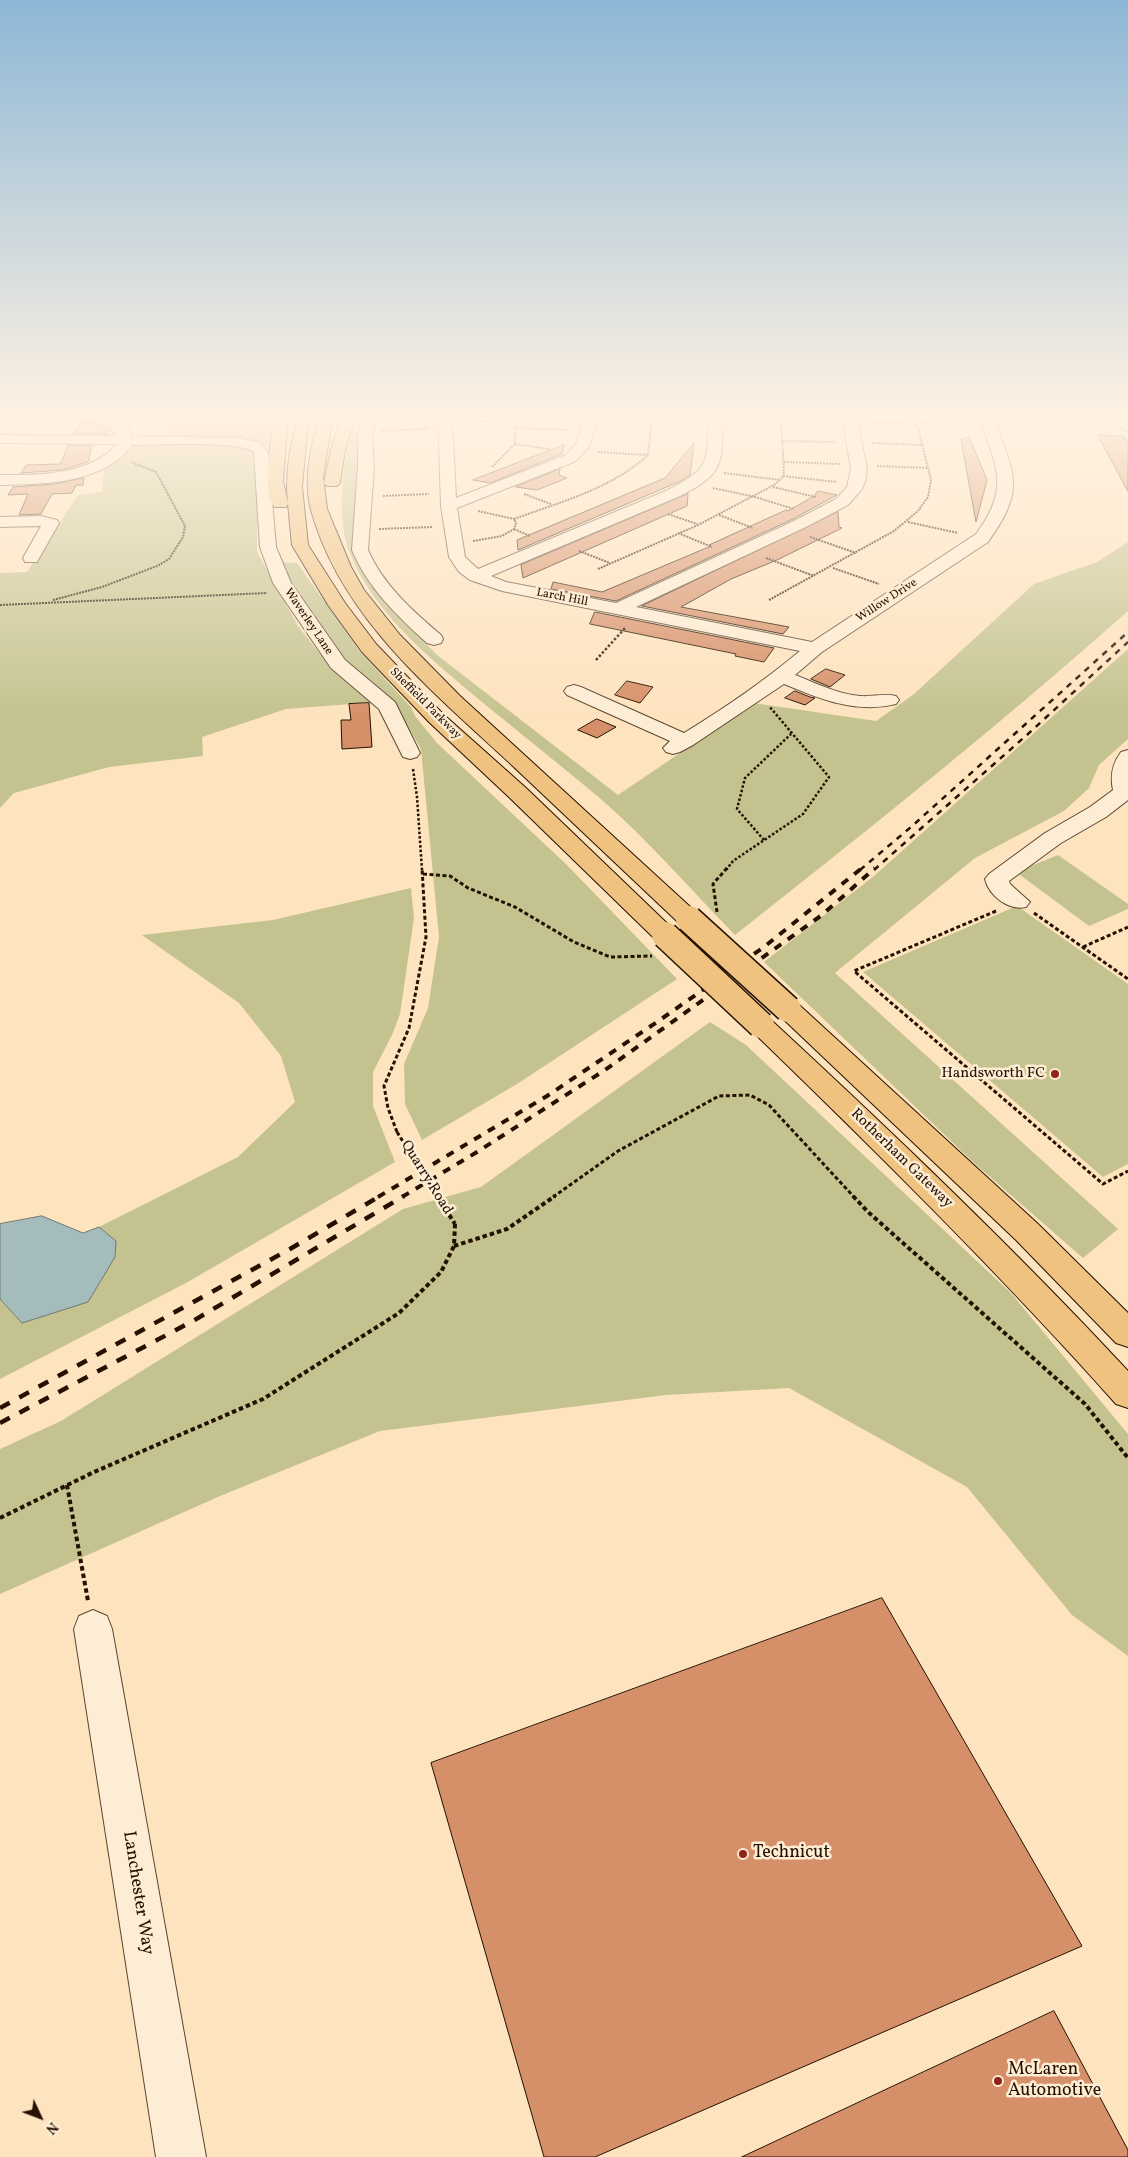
<!DOCTYPE html>
<style>
body{margin:0}
#map{position:relative;width:1128px;height:2157px;overflow:hidden;background:#fee3bf;font-family:Vollkorn,serif}
canvas{display:block}
.north{position:absolute;left:15px;top:2092px;width:50px;height:50px;-webkit-text-stroke:4px #feedd5;paint-order:stroke;rotate:133deg;font-size:14px;font-weight:700;line-height:20px;text-align:center;color:#251100}
.north::after{content:'';display:block;margin:auto;width:18px;height:22px;background:#251100;clip-path:polygon(50% 0,100% 100%,50% 72%,0 100%)}
</style>
<div id="map">
<canvas width="1128" height="2157"></canvas>
<div class="north">N</div>
</div>
<script>
const c = document.querySelector('canvas').getContext('2d');
c.lineJoin = 'round';
function paint(path, color) { c.fillStyle = color; c.fill(path, 'evenodd'); }
function strokePath(path, color, width, dash) { c.strokeStyle = color; c.lineWidth = width; c.lineCap = dash ? 'butt' : 'round'; c.setLineDash(dash || []); c.stroke(path); }
function drawText(font, color, halo, rows, align = 'center') {
  c.font = font + ' Vollkorn,serif'; c.lineWidth = 5; c.setLineDash([]); c.textBaseline = 'middle'; c.strokeStyle = halo; c.fillStyle = color; for (const [text, x, y, turn = 0] of rows) {
    c.save(); c.translate(x, y); c.rotate((+turn || 0) * Math.PI / 180); c.textAlign = isNaN(turn) ? turn : align; if (halo) c.strokeText(text, 0, 0); c.fillText(text, 0, 0); c.restore();
  }
}
paint(new Path2D(`
 M176,416H278L272,447L244,440L165,437Z
 M356,416H365L356,554L408,625L437,655L618,795L754,703L876,721L914,694L1034,584L1097,562L1128,542V611C1001,724 868,830 735,935C692,891 648,840 602,800C563,767 522,735 482,702C432,660 376,616 350,554C335,518 343,452 356,416Z
 M138,440L247,445L257,452V552L298,626L320,654L377,702L286,709L202,737L203,756L109,767L14,793L0,808V573L27,572L78,495L102,492L104,468L126,455Z
 M281,562L297,563L360,652L411,707L415,716L437,743L567,865L677,979L517,1084L422,1140L405,1104L404,1064L428,1008L439,937L421,749L400,713L352,667L321,633L295,594Z
 M1128,649V739L1099,765L1089,788L1064,811L975,858L835,973L1118,1229L1083,1258L973,1162L764,962L874,876Z
 M1058,855L1128,904V909L1089,926L1016,872Z
 M411,888L414,918L400,1014L392,1035L373,1072V1106L395,1162L186,1283L0,1379V1299L22,1323L116,1241L99,1227L238,1157L295,1102L281,1056L239,1003L142,935L273,920Z
 M1017,906L1128,984V1164L1103,1177L863,972Z
 M710,1022L746,1045L1011,1293L1128,1434V1656L1072,1615L967,1487L789,1388L666,1395L380,1431L220,1496L0,1594V1449L61,1421L403,1209L481,1187Z`), '#c4c38f');
const water = new Path2D(`
 M42,1216L83,1233L99,1227L116,1241L115,1257L88,1302L22,1323L0,1299V1224Z`);
paint(water, '#a4bcbc');
strokePath(water, '#717871', 1);
const building = new Path2D(`
 M83,416H88L110,431L108,434H75Z
 M1098,435L1124,436L1128,445V491Z
 M969,437L987,480L976,522L961,440Z
 M694,443L690,475L681,481L518,550L517,540L665,478Z
 M69,445L92,446L88,462L62,470L21,473L26,465L60,464Z
 M564,445L562,454L490,483L473,480Z
 M560,469L559,475L567,478L537,490L516,487Z
 M84,478L83,485H76L72,493L52,494L41,514L19,515L28,494L8,495L13,487L54,484Z
 M818,491L837,495L793,519L616,601L551,589L553,582L602,592L711,546L709,545L786,510L788,511L814,496Z
 M688,494L687,506L523,578L521,565Z
 M838,512L839,527L842,528L777,560L731,579L681,607L789,627L783,634L642,606Z
 M595,612L774,648L764,662L735,656L736,654L590,624Z
 M826,669L845,675L830,687L811,679Z
 M627,681L653,687L640,703L615,695Z
 M795,691L810,697L815,698L805,705L785,698Z
 M369,703L372,747L342,749L341,720H351L349,704Z
 M597,719L616,727L597,738L578,730Z
 M882,1598L1082,1946L595,2157H544L431,1763Z
 M1054,2011L1128,2150V2157H742Z`);
paint(building, '#d69069');
strokePath(building, '#251100', 1);
const minor = new Path2D(`
 M90,416C105,416 129,417 132,436L240,438L260,443L268,452L276,547L291,583L345,660L395,702L420,753L417,757L410,759L403,757L379,709L331,668L273,583L260,547L254,452C239,440 155,445 132,445C104,484 44,484 0,485V475C39,475 89,476 117,444L0,443V435L117,436C111,425 98,424 90,416Z
 M362,416H376L372,435L374,467L368,550C383,585 413,611 441,635L443,639L441,643L434,645L427,643C398,617 367,587 352,550L358,467V435Z
 M438,416H452L456,498L566,455L576,444L584,416H598L590,445L576,461L457,508L465,557L478,569L668,490C711,468 708,461 708,416H722C723,464 724,474 680,496L491,576L506,582L616,603L794,521L836,499L847,487L851,468L842,416H856L867,468L866,479L862,489L848,505L806,527L636,607L812,642L976,534C1011,488 996,466 979,416H993C1014,474 1027,488 988,542L822,652L795,675C816,683 837,694 860,696C872,697 884,693 896,696L899,700L896,704C856,714 820,699 784,684L693,745L680,752L673,754L666,752L663,748L670,741L567,695L564,691L567,687L574,685L581,687L684,733C725,708 764,681 800,651L502,591L470,580L459,572L449,557L441,506Z
 M1113,416H1127L1128,431L1123,430Z
 M41,516L57,520L59,523L37,562H25L23,558L41,526L0,527V517Z
 M1128,750V800L1106,817L1061,843L1009,881L1010,884L1030,902L1026,907C1009,911 989,896 985,879L989,874L1045,833L1090,807L1113,790C1110,776 1112,764 1121,752Z
 M93,1610L107,1616L112,1629L206,2157H156L74,1629L79,1616Z`);
const highway = new Path2D(`
 M274,416H288L283,481L288,503C285,475 290,444 298,416H312L307,433L302,487L308,545L345,603L376,644L443,714L526,788L674,930L677,935L674,940L665,942L656,940L510,798L429,722L362,652L328,605L292,545L288,504L286,507H274C261,487 272,440 274,416Z
 M319,416H333L323,476L327,509L351,567L364,590L400,635L460,696L698,914L701,919L698,924L689,926L680,924C625,872 570,820 515,768C436,694 341,619 311,510C303,480 311,446 319,416Z
 M341,416H355L345,450L340,483L337,486H327L324,483L331,450Z
 M788,1001L797,1003L1038,1224L1128,1313V1347L1116,1343L1016,1240L779,1015L775,1009L779,1003Z
 M761,1016L770,1019C893,1133 1014,1248 1128,1371V1408L1116,1404C1000,1274 877,1152 752,1031L748,1025L752,1019Z`);
strokePath(minor, '#5b4630', 2);
strokePath(highway, '#251100', 2);
strokePath(new Path2D(`
 M462,422L516,420
 M869,423L922,424L937,420L936,416
 M516,428L570,430
 M382,431L428,429
 M782,441L836,442
 M872,443L922,445
 M515,444L549,449
 M598,452L647,455
 M784,462L841,464
 M877,466L928,468
 M492,467L515,444L516,416
 M724,473L780,480
 M783,476L837,482
 M773,487L816,497
 M713,488L755,497L794,509
 M524,494L551,504
 M383,496L429,494
 M478,511L514,519
 M668,514L697,524
 M719,515L753,528
 M908,522L958,533
 M379,529L433,527
 M514,529L530,536
 M678,533L712,547
 M810,537L856,553
 M473,541L502,536L514,529L516,523L514,519C560,502 611,489 648,455L652,416
 M579,551L610,563
 M766,558L814,576
 M833,568L879,584
 M598,569L698,525L774,485L783,477L784,472L781,420L832,422
 M53,600L102,587L157,566L169,559L183,537L185,526L156,472L131,462
 M769,600L894,531L918,511L928,497L931,480L917,424
 M0,605L267,593`), '#251100', 2, [2, 1]);
strokePath(new Path2D(`
 M596,660L626,627
 M413,769L417,797L422,870
 M764,840L737,809L745,778L791,734
 M726,870L733,861L803,814L829,777L769,706`), '#251100', 2.5, [2.5, 2]);
strokePath(new Path2D(`
 M423,874L450,876L468,888L515,907L574,942L610,957L652,956
 M996,911L854,971L1103,1184L1128,1171
 M717,912L713,884L727,868
 M1034,913L1128,979
 M1083,947L1128,927
 M397,1132L388,1108L384,1086L409,1028L426,937L422,868
 M553,1197L618,1151L719,1096L750,1095L769,1105L854,1197`), '#251100', 3, [4, 2.5]);
strokePath(new Path2D(`
 M853,1196L868,1212L1085,1404L1128,1458
 M454,1246L507,1229L555,1196
 M67,1485L88,1601
 M0,1518L94,1472L263,1399L399,1313L441,1272L454,1246L455,1224`), '#251100', 4, [4.5, 3]);
paint(minor, '#feedd5');
paint(highway, '#efc280');
strokePath(new Path2D(`
 M860,870L911,827L1128,632
 M874,870L1028,734L1128,642`), '#251100', 2.5, [6, 6]);
strokePath(new Path2D(`
 M378,1197L547,1096L657,1022L764,947L862,868
 M402,1197L477,1152L605,1070L822,915L875,868`), '#251100', 4, [8, 8]);
strokePath(new Path2D(`
 M0,1408L290,1249L380,1196
 M0,1423L193,1321L404,1196`), '#251100', 4.5, [11, 11]);
const highwayBridge = new Path2D(`
 M689,919L788,1009
 M665,935L761,1025`);
strokePath(highwayBridge, '#251100', 29, []);
strokePath(new Path2D(`
 M397,1132L438,1197`), '#251100', 3, [4, 2.5]);
strokePath(new Path2D(`
 M437,1196L455,1224`), '#251100', 4, [4.5, 3]);
strokePath(highwayBridge, '#efc280', 26);
const sky = c.createLinearGradient(0, 0, 0, 718);
sky.addColorStop(0, '#8db7d6');
sky.addColorStop(0.58, '#fff2e2');
sky.addColorStop(1, '#fff2e200');
c.fillStyle = sky;
c.fillRect(0, 0, 1128, 718);
for (const [x, y, r, color] of [
 [1055,1074,5,"#8f2418"],
 [743,1854,5,"#8f2418"],
 [998,2081,5,"#8f2418"]
]) { const dot = new Path2D(); dot.arc(x, y, r, 0, 2 * Math.PI); c.fillStyle = color; c.fill(dot); strokePath(dot, '#feedd5', 2); }
drawText('12px', '#251100', '#feedd5', [
 ["Larch Hill",562,598,11],
 ["Willow Drive",887,601,-33],
 ["Waverley Lane",308,622,56],
 ["Sheffield Parkway",425,704,45]
]);
drawText('15px', '#251100', '#feedd5', [
 ["Handsworth FC",1045,1074]
], 'right');
drawText('15px', '#251100', '#feedd5', [
 ["Rotherham Gateway",901,1159,44],
 ["Quarry Road",426,1178,58]
]);
drawText('18px', '#251100', '#feedd5', [
 ["Technicut",753,1854],
 ["McLaren",1008,2071],
 ["Automotive",1008,2092]
], 'left');
drawText('18px', '#251100', '#feedd5', [
 ["Lanchester Way",137,1893,81]
]);
</script>
